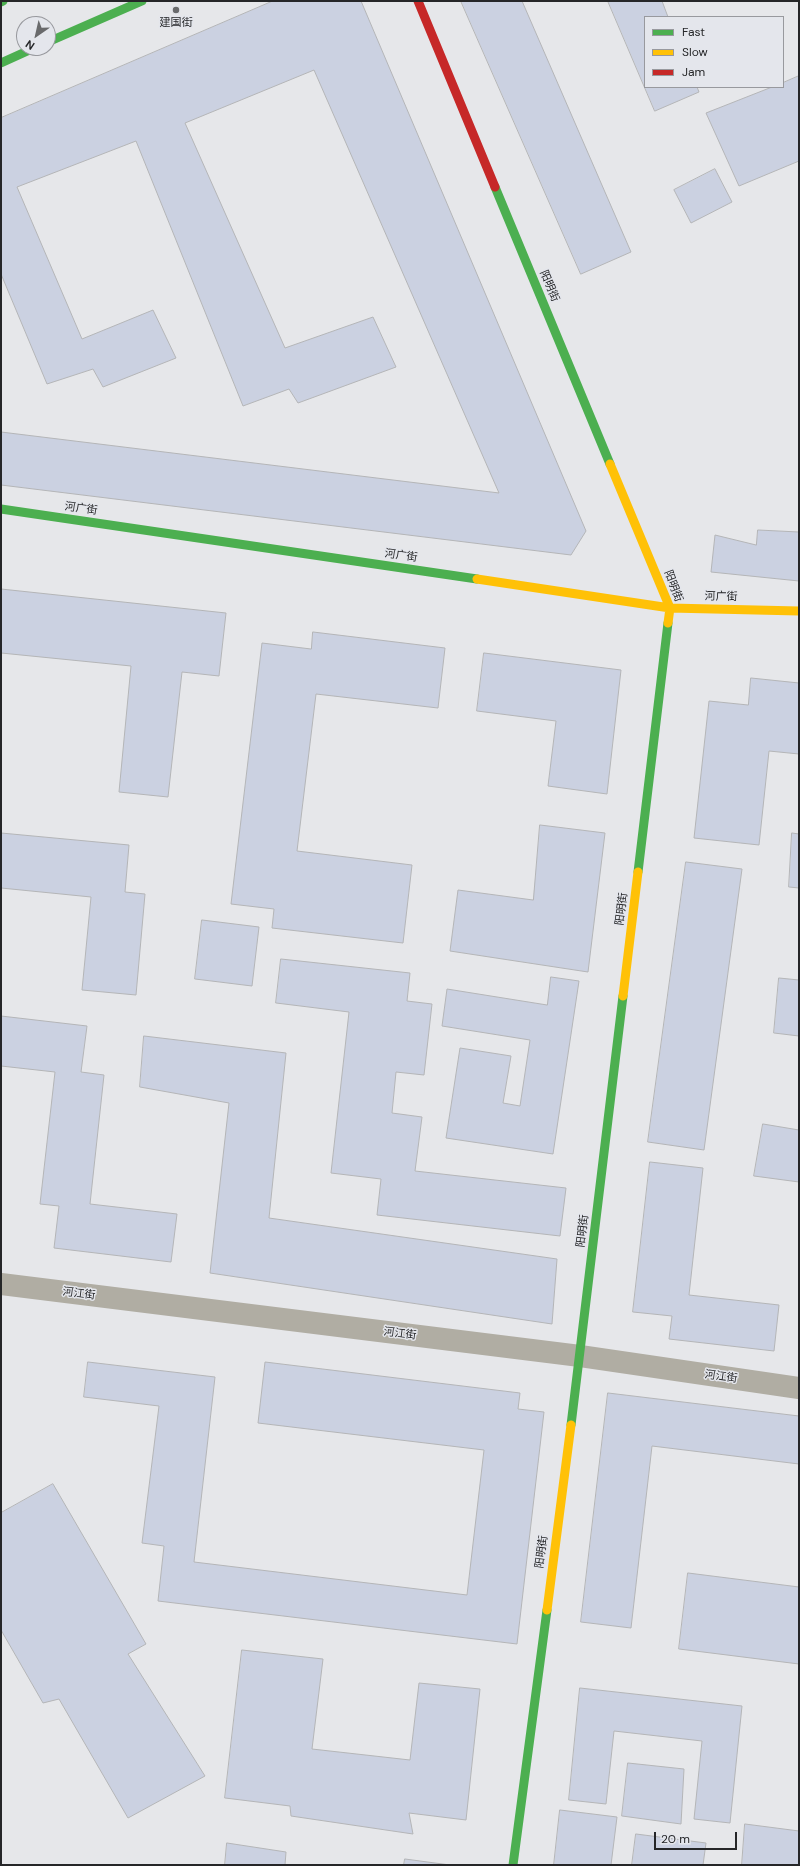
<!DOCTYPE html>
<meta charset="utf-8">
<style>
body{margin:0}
#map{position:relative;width:800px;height:1866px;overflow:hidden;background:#e6e7ea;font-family:"DM Sans",sans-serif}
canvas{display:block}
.frame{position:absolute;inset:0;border:2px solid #252628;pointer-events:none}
.legend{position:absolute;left:644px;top:16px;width:140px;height:72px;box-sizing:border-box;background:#e4e6ec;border:1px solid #98999e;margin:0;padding:5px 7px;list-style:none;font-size:12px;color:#252628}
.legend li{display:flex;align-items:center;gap:8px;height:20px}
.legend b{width:20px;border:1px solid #98999e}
.north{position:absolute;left:16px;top:16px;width:40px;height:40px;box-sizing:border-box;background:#e4e6ec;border:1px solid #98999e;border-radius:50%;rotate:214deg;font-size:11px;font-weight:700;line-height:16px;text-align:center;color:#252628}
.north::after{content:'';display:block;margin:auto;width:14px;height:18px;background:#696a6c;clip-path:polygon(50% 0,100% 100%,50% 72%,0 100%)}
.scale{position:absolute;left:654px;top:1832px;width:83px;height:18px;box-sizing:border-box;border:2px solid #252628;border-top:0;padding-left:5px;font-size:12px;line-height:14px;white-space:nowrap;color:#252628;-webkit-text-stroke:3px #e4e6ec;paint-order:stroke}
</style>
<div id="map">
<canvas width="800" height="1866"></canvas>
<div class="frame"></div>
<ul class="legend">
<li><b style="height:5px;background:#4caf50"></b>Fast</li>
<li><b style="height:5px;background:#ffc107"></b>Slow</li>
<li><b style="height:5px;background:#c62828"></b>Jam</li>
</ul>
<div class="north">N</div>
<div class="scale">20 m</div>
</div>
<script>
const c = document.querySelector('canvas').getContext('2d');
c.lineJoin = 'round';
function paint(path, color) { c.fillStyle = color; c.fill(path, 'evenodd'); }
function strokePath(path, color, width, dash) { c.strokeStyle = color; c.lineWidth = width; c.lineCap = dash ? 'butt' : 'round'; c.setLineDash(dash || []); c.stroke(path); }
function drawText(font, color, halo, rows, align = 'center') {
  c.font = font + ' "DM Sans","Noto Sans SC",sans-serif'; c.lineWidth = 3; c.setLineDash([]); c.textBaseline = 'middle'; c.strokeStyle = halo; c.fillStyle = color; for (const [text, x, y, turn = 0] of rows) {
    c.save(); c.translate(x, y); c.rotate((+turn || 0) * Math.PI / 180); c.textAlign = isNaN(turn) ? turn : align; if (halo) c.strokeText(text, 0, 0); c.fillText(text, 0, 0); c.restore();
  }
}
const building = new Path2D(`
 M273,1H361L586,531L571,555L1,485V432L499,493L314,70L185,123L285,348L373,317L396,367L298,403L289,389L243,406L136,141L17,187L82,339L153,310L176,358L103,387L93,369L47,384L1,274V118Z
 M461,1H522L631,252L581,274Z
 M608,1H662L668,17H645V87H697L699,92L655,111Z
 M799,76V161L739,186L706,113L772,87H783V83Z
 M715,169L732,202L691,223L674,190Z
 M758,530L799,532V581L711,572L715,535L756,545Z
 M1,589L226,613L219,676L182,672L168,797L119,792L131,666L1,653Z
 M313,632L445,648L438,708L316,694L297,851L412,865L403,943L272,928L274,909L231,904L262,643L311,649Z
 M484,653L621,670L607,794L548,786L556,721L477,711Z
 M751,678L799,683V754L769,751L759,845L694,838L709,701L748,705Z
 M540,825L605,833L588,972L450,951L458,890L533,900Z
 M1,833L129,845L125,892L145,894L136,995L82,990L91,897L1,888Z
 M792,833L799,834V888L789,887Z
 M686,862L742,869L704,1150L648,1142Z
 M202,920L259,927L252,986L195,979Z
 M281,959L410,973L407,1001L432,1004L424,1075L396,1072L392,1113L422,1117L415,1171L566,1188L560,1236L377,1215L381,1179L331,1173L349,1012L276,1003Z
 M551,977L579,981L553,1154L446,1138L460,1048L511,1056L503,1103L520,1106L530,1040L442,1026L447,989L547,1005Z
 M779,978L799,980V1036L774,1033Z
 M1,1016L87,1026L81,1072L104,1075L90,1204L177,1214L171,1262L54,1248L59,1206L40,1204L55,1072L1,1066Z
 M144,1036L286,1053L269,1218L557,1259L552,1324L210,1273L229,1103L140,1087Z
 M763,1124L799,1130V1182L754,1176Z
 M650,1162L703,1168L689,1295L779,1305L774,1351L669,1339L672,1316L633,1312Z
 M88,1362L215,1377L194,1562L467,1595L484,1450L258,1423L265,1362L520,1393L518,1409L544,1412L517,1644L158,1601L164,1546L142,1543L159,1406L84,1397Z
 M608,1393L799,1416V1464L652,1446L631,1628L581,1622Z
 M53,1484L146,1644L128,1654L205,1776L128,1818L59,1699L43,1703L1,1630V1513Z
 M688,1573L799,1587V1664L679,1649Z
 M242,1650L323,1659L312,1749L410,1760L419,1683L480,1689L466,1820L409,1813L413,1834L291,1816L290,1806L225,1798Z
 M580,1688L742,1706L730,1823L694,1819L702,1741L614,1731L606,1804L569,1800Z
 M628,1763L684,1769L681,1824L622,1816Z
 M560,1810L617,1817L611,1865H554Z
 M745,1824L799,1831V1865H742Z
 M636,1834L706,1843L703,1865H632Z
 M227,1843L286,1852L285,1865H225Z
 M405,1859L450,1865H404Z`);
paint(building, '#cbd1e1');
strokePath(building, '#b4b5b7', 1);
strokePath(new Path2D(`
 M1,1284L580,1356L799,1388`), '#b0ada3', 22);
strokePath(new Path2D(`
 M1,2L3,1
 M48,42L142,1
 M1,63L34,48
 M495,187L610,464
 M1,509L477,579
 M638,872L668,623
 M571,1425L623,996
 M513,1865L547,1610`), '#4caf50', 9);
strokePath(new Path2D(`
 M610,464L670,608L668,623
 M477,579L670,608L799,611
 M623,996L638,872
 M547,1610L571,1425`), '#ffc107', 9);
strokePath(new Path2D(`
 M418,1L495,187`), '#c62828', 9);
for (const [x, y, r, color] of [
 [176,10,4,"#696a6c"]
]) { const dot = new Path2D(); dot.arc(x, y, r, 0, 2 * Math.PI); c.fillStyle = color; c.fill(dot); strokePath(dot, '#e4e6ec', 1.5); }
drawText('11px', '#252628', '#e4e6ec', [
 ["建国街",176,23]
]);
drawText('11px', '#252628', '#e4e6ec', [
 ["阳明街",549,286,67],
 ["河广街",81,509,8],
 ["河广街",401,556,8],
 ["阳明街",673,586,69],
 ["河广街",721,597,1],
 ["阳明街",622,909,-83],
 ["阳明街",583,1231,-83],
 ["河江街",79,1294,7],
 ["河江街",400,1334,7],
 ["河江街",721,1377,8],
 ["阳明街",542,1552,-82]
]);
</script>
